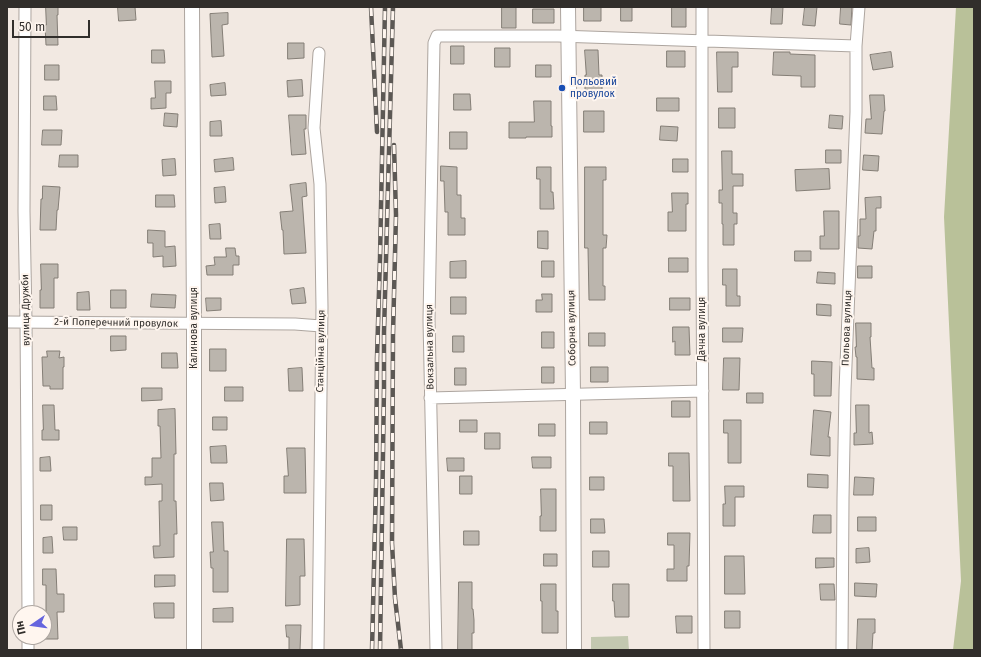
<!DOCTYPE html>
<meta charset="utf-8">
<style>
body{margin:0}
#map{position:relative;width:981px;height:657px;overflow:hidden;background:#f2e9e2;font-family:"Fira Sans",sans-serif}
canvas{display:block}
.frame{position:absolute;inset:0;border:8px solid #312e2b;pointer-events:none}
.north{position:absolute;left:12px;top:605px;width:40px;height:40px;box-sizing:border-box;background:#fff6ef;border:1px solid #ada6a1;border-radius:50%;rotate:257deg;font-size:11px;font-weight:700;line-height:16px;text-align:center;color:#312e2b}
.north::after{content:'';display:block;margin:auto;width:14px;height:18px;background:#6665de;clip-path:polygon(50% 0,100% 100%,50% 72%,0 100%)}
.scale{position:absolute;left:12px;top:20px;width:78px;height:18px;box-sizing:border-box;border:2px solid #312e2b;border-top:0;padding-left:5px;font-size:12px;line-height:14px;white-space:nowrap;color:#312e2b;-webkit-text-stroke:3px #fff6ef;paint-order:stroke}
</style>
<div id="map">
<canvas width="981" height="657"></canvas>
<div class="frame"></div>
<div class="north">Пн</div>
<div class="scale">50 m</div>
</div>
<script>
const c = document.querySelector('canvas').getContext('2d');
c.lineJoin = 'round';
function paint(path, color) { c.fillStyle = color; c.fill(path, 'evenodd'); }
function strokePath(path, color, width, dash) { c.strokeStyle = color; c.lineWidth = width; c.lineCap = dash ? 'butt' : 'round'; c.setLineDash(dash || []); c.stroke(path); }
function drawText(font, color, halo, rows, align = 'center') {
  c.font = font + ' "Fira Sans",sans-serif'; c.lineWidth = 4; c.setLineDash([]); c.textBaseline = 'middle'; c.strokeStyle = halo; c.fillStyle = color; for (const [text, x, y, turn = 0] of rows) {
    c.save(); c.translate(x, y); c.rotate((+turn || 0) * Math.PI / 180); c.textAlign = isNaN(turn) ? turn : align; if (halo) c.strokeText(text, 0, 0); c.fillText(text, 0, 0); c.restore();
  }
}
paint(new Path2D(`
 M628,636L629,650H591V637Z`), '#c3c8b0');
paint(new Path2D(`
 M956,7H974V650H953L961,581L944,217Z`), '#b9c199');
const building = new Path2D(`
 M46,7H58V15H57L58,45H46L45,25H46Z
 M118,7H135L136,20L119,21Z
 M502,7H516V28H502Z
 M584,7H601V21H584Z
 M621,7H632V21H621Z
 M672,7H686V27H672Z
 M772,7H783L782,24H771Z
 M805,7H817L815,26L803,25Z
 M841,7H852L851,25L840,24Z
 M533,9H554V23H533Z
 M228,13V24L222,25L224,56L212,57L210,14Z
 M288,43H304V58L288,59Z
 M451,46H464V64H451Z
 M495,48H510V67H495Z
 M152,50H164L165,63H152Z
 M585,50H598L599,75H602V93H585V75H586Z
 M667,51H685V67H667Z
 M717,52H738V67H732V92H718Z
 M774,52H790V54L815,55V87H801V76L773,75Z
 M891,52L893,67L873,70L870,55Z
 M45,65H59V80H45Z
 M536,65H551V77H536Z
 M302,80L303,96L288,97L287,81Z
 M155,81H171V93H166V108L151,109V98H155Z
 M225,83L226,95L211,96L210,85Z
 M454,94H470L471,110H454Z
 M870,95H884L885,111H884L882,134L865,133L866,119H871Z
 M44,96H56L57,110H44Z
 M657,98H679V111H657Z
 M534,101H551V126H552V137H526V138H509V122H534Z
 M719,108H735V128H719Z
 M584,111H604V132H584Z
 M165,113L178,114L177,127L164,126Z
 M289,115H306V129H304L306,154L292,155Z
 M830,115L843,116L842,129L829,128Z
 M221,121L222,136H210V122Z
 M661,126L678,127L677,141L660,140Z
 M43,130H62L61,145H42Z
 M450,132H467V149H450Z
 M826,150H841V163H826Z
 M722,151H732V174H743V186H733V213H737V224H734V245H723V224H722V203H719V190H722Z
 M60,155H78V167H59Z
 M864,155L879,156L878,171L863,170Z
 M233,158L234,170L215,172L214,160Z
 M175,159L176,175L163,176L162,160Z
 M673,159H688V172H673Z
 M441,166L457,167V195H461V218H465V235H448V212H445L444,181H441Z
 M537,167H551V192H553L554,209H540V179H537Z
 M585,167H606V180H603V235H607L606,248H603V286H605V300H589L588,248H585Z
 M829,169L830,189L796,191L795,170Z
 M306,183L307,196L302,197L306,253L284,254L283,230H282L280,212L293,211L290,185Z
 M43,186L60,187L58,210H57L56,230H40L41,199H42Z
 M225,187L226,202L215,203L214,188Z
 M672,193H688V204H686V231H668V212H672Z
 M156,195H174L175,207H156Z
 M881,197V208H876V231H874L872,249L858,248V236H860V219H866L865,198Z
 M824,211H839V249H820V236H824Z
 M220,224L221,239H210L209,225Z
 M148,230L165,231V247L175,246L176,266L163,267V256L153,257V243H148Z
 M538,231H548V249L538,248Z
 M226,248H235L236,256H239V265H233V275H207L206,266L215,265L214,257H226Z
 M795,251H811V261H795Z
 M669,258H688V272H669Z
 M466,261V278H450V262Z
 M542,261H554V277H542Z
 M41,264H58V278H54V308H40V290H41Z
 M858,266H872V278H858Z
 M723,269H737V296H740V306H726V285H723Z
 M818,272L835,273V284L817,283Z
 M304,288L306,303L292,304L290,290Z
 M111,290H126V308H111Z
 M89,292L90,310H77V293Z
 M152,294L176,295L175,308L151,307Z
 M542,294H552V312H536V300H542Z
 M451,297H466V314H451Z
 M206,298H221V310L207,311Z
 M670,298H690V310H670Z
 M817,304L831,305V316L817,315Z
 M856,323H871V337H870L872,368H874V380L857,379V357H856L855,347H856Z
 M673,327H689L690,355H675V341L673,342Z
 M723,328H743L742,342H723Z
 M542,332H554V348H542Z
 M589,333H605V346H589Z
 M111,336H126V350L111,351Z
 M453,336H464V352H453Z
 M210,349H226V371H210Z
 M47,351H60L59,358L64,357V367H63V389H50V386H43L42,357H47Z
 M162,353H177L178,368H162Z
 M724,358H740L739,390H723Z
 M812,361L832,362L831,396H814V374H812Z
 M542,367H554V383H542Z
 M591,367H608V382H591Z
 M302,368L303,391H289L288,369Z
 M455,368H466V385H455Z
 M225,387H243V401H225Z
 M142,388H162V400L142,401Z
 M747,393H763V403H747Z
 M672,401H690V417H672Z
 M43,405H54L55,430H59V440H42V430H43Z
 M856,405H869V433L872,432L873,444L854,445V433H856Z
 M175,409L176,454H174V501H176L177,534H174V557L154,558L153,546H160L159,501H162V484L145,485V477H152V458H161L160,426H158V410Z
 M814,410L831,412L828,437H830V456L811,455Z
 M213,417H227V430H213Z
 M460,420H477V432H460Z
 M724,420H741V463H728V433H724Z
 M590,422H607V434H590Z
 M539,424H555V436H539Z
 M485,433H500V449H485Z
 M226,446L227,463H211L210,447Z
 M287,448H305L306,493H284V476H288Z
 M669,453H689L690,501H673V466H669Z
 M50,457L51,471H40V458Z
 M532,457H551V468H533Z
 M447,458H464V471H448Z
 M808,474L828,475V488L808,487Z
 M460,476H472V494H460Z
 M590,477H604V490H590Z
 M855,477L874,478L873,495H854Z
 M210,483H223L224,500L211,501Z
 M725,486H744V497H735V526H723V504H725Z
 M541,489H556V531H540V516H541Z
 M41,505H52V520H41Z
 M814,515H831V533H813Z
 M858,517H876V531H858Z
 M591,519H604L605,533H591Z
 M212,522H223L224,551H228V592H213V568H211L210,552H213Z
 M63,527H77V540H64Z
 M464,531H479V545H464Z
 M668,533H690L689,566H687V581H667V569H674V545H668Z
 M52,537L53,553H43V538Z
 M287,539H304L305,576H300V605L286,606Z
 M869,548L870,562L856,563V549Z
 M593,551H609V567H593Z
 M544,554H557V566H544Z
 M725,556H744L745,594H725Z
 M816,558H834V567L816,568Z
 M43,569H56L57,594H64V612H57L58,639H44V624H46V585H43Z
 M155,575H175V586L155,587Z
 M459,582H472V609H473L474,620V633H472V650H458Z
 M855,583L877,584L876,597L855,596Z
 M541,584H556V611H558V633H542V601H541Z
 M613,584H629V617H615L614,601H613Z
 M820,584H834L835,600H821Z
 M154,603H174V618H155Z
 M233,608V622H213V609Z
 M725,611H740V628H725Z
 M676,616H692V633H677Z
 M858,619H875V633H873L872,650H857Z
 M286,625H301L300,650H289V637H287Z`);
paint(building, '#bbb5ad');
strokePath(building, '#847e76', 1);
const minor = new Path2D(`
 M25,7L24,211L26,321L28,613
 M702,7V265L704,650
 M7,322L295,324L321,326
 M430,398L703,391
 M28,637V650
 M318,650L322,307L320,184L314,128L319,53
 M436,650L429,320L434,43L437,36H558L856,46
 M842,650L843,498L845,390L856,112V46L859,7`);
const tertiary = new Path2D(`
 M192,7L194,324V650
 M568,7L573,394L574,650`);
strokePath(minor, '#ada59f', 13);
strokePath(tertiary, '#ada59f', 16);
strokePath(minor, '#fff', 11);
strokePath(tertiary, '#fff', 14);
const rail = new Path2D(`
 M371,7L377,132
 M394,145L396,215L393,334L392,543L395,598L401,650
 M372,650L376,483L377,358L380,258L385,7
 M380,650L384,387V332L393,7`);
strokePath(rail, '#5c5854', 4.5);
strokePath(rail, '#fff6ef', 3, [9]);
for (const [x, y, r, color] of [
 [562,88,4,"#1a4fb4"]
]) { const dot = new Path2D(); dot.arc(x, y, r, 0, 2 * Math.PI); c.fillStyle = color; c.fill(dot); strokePath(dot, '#fff6ef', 1.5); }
drawText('10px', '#164399', '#fff6ef', [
 ["Польовий",570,82],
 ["провулок",570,94]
], 'left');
drawText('10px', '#312e2b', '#fff6ef', [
 ["вулиця Дружби",26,310,-91],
 ["2-й Поперечний провулок",116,323,1],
 ["Калинова вулиця",194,328,-90],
 ["Соборна вулиця",572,328,-91],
 ["Польова вулиця",847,328,-88],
 ["Дачна вулиця",702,329,-90],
 ["Вокзальна вулиця",430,347,-91],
 ["Станційна вулиця",321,351,-89]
]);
</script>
